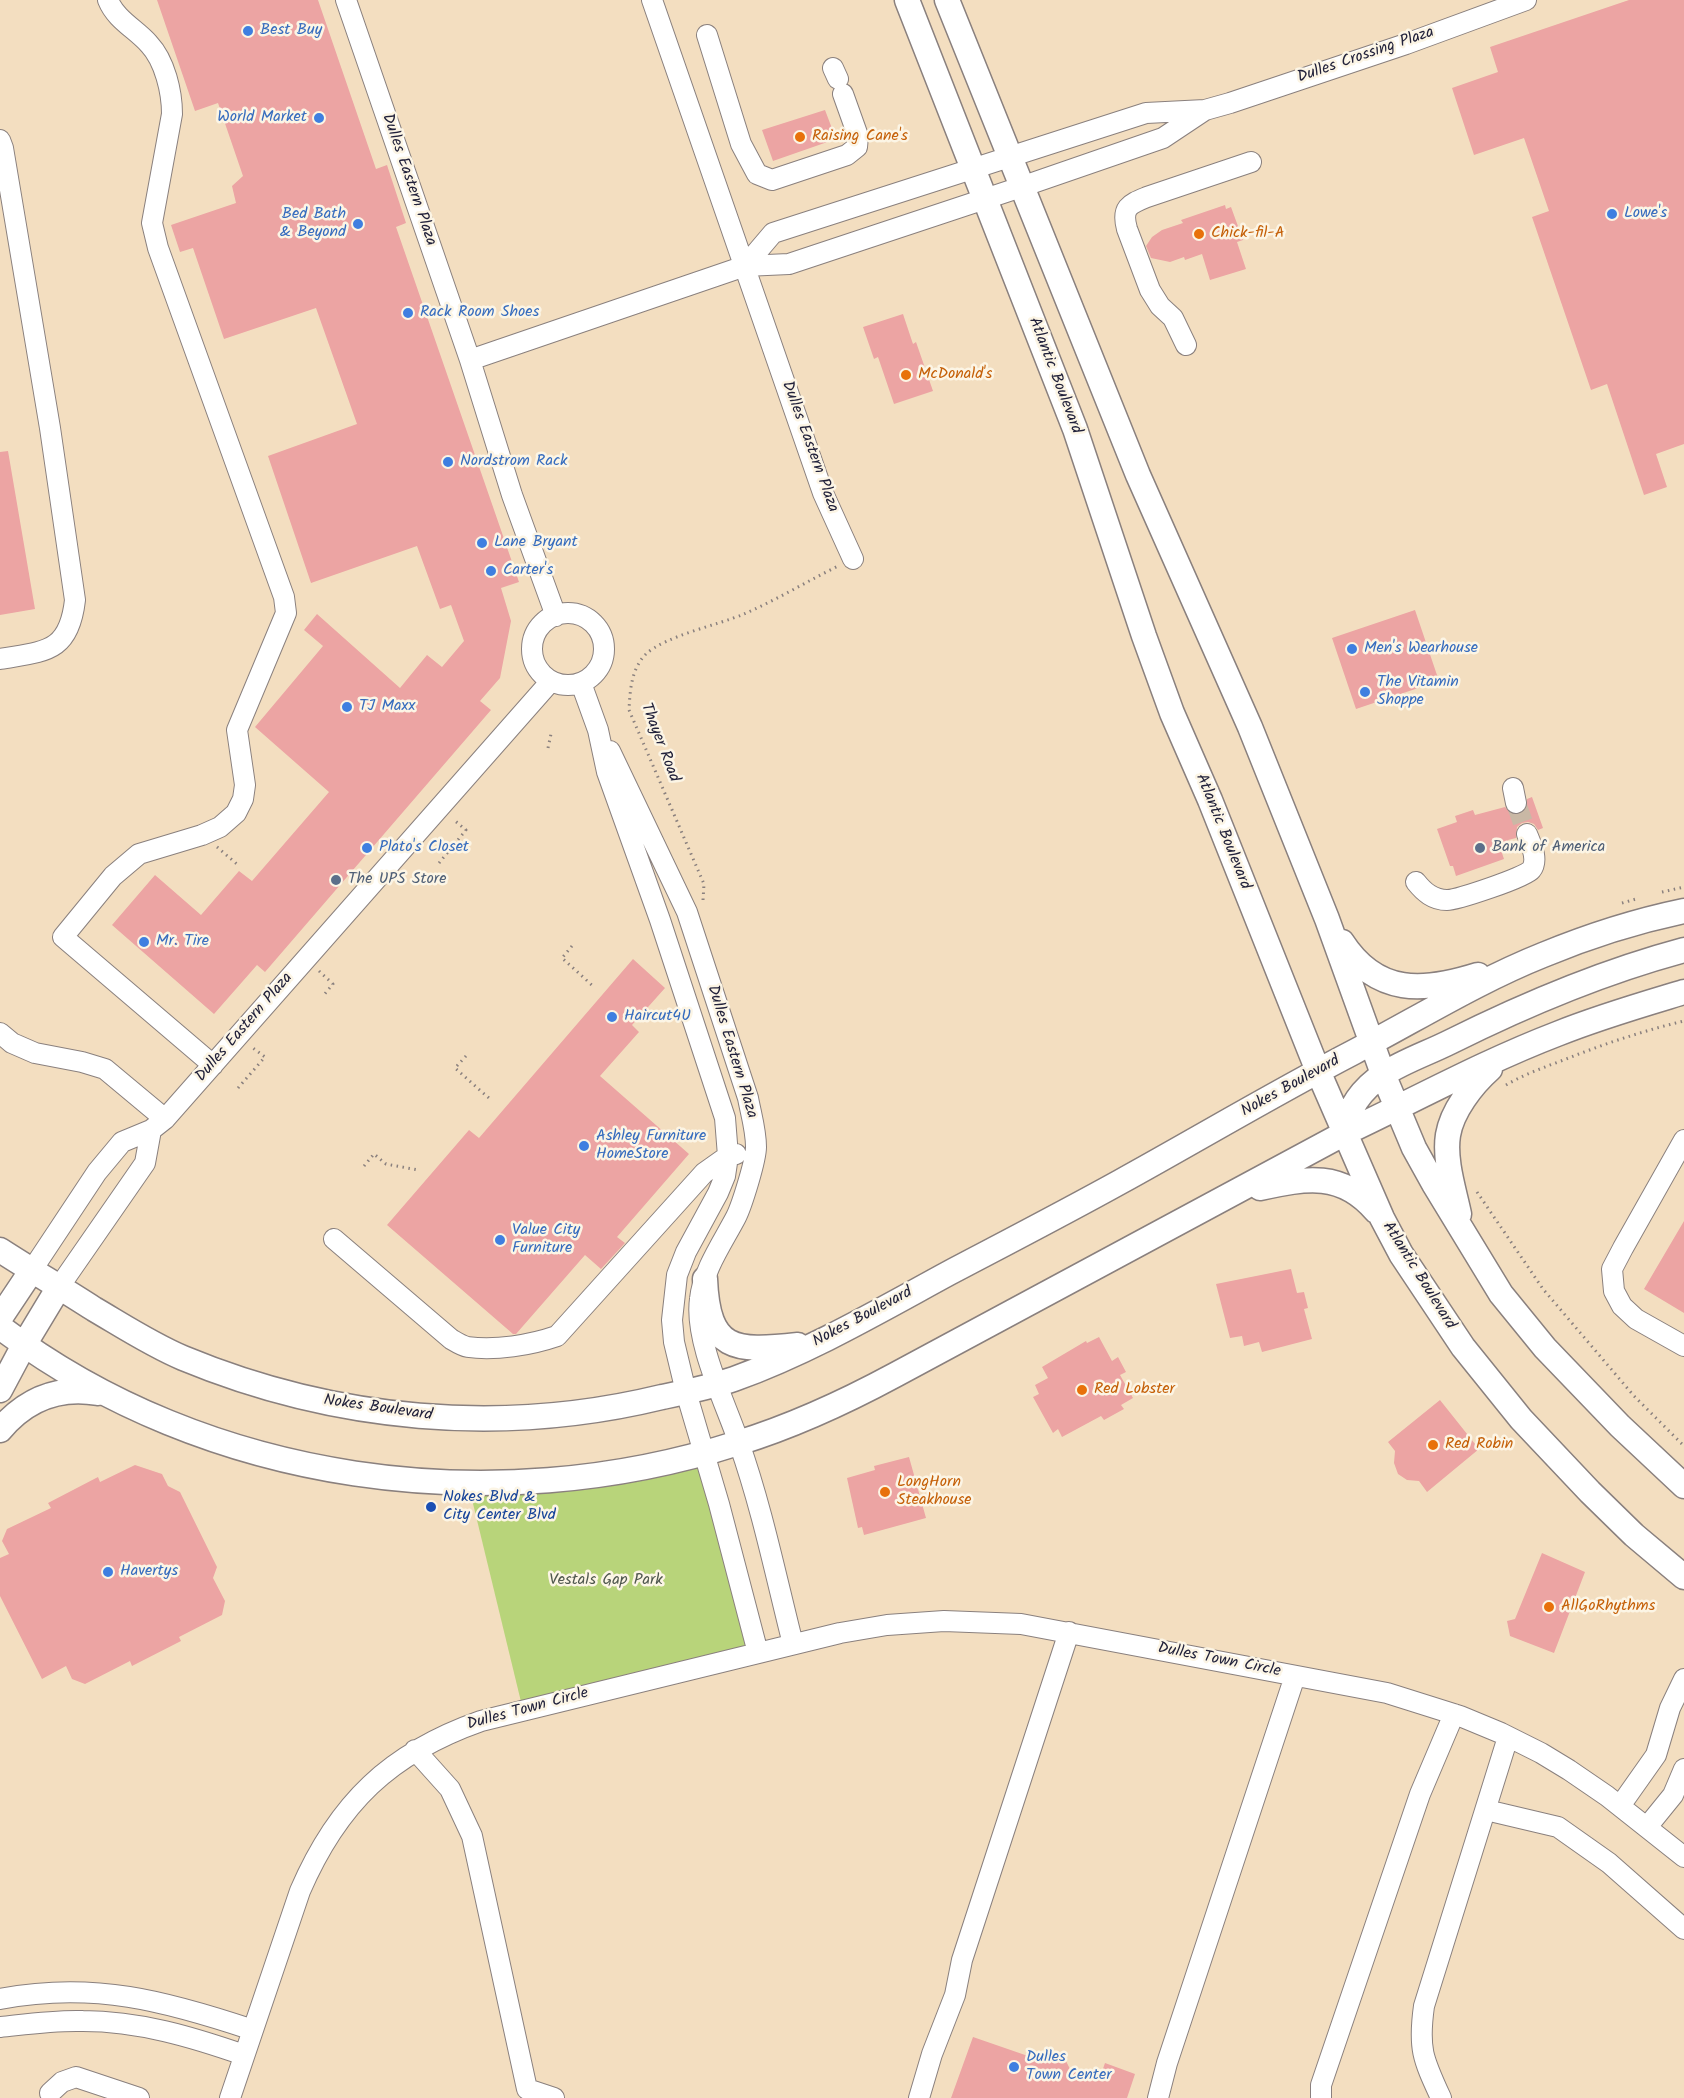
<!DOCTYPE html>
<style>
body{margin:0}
canvas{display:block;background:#f3dec0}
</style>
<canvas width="1684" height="2098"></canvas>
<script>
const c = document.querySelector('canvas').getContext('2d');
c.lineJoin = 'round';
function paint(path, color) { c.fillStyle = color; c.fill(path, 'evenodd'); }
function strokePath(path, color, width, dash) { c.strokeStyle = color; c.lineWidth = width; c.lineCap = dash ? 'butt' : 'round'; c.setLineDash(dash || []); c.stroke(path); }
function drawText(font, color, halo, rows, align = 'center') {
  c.font = font + ' Kalam,sans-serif'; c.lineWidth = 5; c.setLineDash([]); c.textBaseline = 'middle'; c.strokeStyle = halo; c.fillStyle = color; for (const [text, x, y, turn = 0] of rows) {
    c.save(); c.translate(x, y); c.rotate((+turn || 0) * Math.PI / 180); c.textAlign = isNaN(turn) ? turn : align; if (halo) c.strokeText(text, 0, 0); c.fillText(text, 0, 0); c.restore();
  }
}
paint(new Path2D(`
 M704,1454L758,1653L523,1710L468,1483Z`), '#b8d47a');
paint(new Path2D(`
 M157,0H318L376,169L387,165L406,223L396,227L519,582L501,588L511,621L500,678L480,701L491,710L265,972L257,965L214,1014L112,925L155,875L201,915L239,871L252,881L329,792L255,727L323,646L304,630L317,614L400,688L427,655L442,667L464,641L451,605L440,609L417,546L311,583L268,456L357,424L316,308L224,339L193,248L180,252L171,225L236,203L232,186L243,176L218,103L195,111Z
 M1629,0H1684V444L1656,454L1667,487L1644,495L1607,384L1591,390L1532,217L1549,211L1524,138L1474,155L1452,88L1498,72L1490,47Z
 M825,110L836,139L773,161L762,130Z
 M1225,205L1226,209L1231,207L1243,240L1237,242L1246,269L1210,280L1202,254L1185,260L1184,257L1170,262L1151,258L1146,246L1152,237L1162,230L1183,223L1181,220Z
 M903,314L913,344L916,342L933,391L894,404L878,357L874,359L863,327Z
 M8,451L35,609L0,615V452Z
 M1415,610L1439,681L1356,709L1332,638Z
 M1532,797L1543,828L1538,830L1534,824L1528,822L1522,823L1517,827L1516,838L1508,840L1510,847L1501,850L1504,859L1456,876L1453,866H1450L1437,829L1457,822L1455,816L1473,810L1475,815L1505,807L1512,814L1519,815L1527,807V799Z
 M633,959L665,988L632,1025L639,1032L600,1076L689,1154L617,1237L625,1243L601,1269L585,1255L516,1334H513L387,1225L469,1130L479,1138Z
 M1684,1221V1313L1644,1289Z
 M1291,1269L1297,1293L1304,1292L1308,1308L1304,1309L1312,1339L1262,1352L1259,1342L1244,1346L1242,1336L1230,1338L1216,1284Z
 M1099,1337L1112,1361L1118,1357L1126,1372L1120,1375L1133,1398L1121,1405L1124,1409L1104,1420L1101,1416L1062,1437L1058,1429L1053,1433L1033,1397L1039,1394L1035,1385L1048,1378L1042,1367L1086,1341L1087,1343Z
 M1440,1400L1479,1449L1427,1492L1419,1481L1407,1480L1398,1474L1394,1463L1395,1451L1388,1442Z
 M909,1457L926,1518L864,1535L862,1527L858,1528L847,1478L875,1470L874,1466Z
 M135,1465L162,1474L168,1486L180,1492L217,1567L213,1578L225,1601L222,1615L179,1637L181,1641L132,1666L130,1661L85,1684L72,1679L66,1666L42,1679L0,1596V1558L9,1554L2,1541L7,1529L51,1508L48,1503L98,1477L100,1482Z
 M1542,1553L1585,1572L1554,1653L1510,1636L1507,1621L1515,1619Z
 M973,2037L1028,2056L1040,2051L1065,2059L1070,2069L1099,2080L1105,2063L1135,2074L1127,2098H951Z`), '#eca4a3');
strokePath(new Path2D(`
 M1516,803L1527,834`), '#c9b8a5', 20, [20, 10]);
const minor = new Path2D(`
 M108,0C116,20 136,29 149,44C165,61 172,92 172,114L152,223L158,248L284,597L286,613L237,730L245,785L243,799L236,813L220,827L202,835L139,854L113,876L63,937L213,1065
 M346,0L470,360
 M652,0L823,493L853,559
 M707,35L741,144L757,174L772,180L847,155L857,147L858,136L843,94
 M833,68L838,79
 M0,140L3,148L50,428L75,600C69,653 45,651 0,659
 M745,266L773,233L1146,113L1205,110L1230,103L1406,44L1526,0
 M1186,345L1173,318L1160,306L1150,290L1127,229C1121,207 1130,204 1147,197L1251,162
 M532 649a36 36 0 1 1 72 0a36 36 0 1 1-72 0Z
 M556,616L512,495L470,360L745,266L789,264L1021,187L1163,138L1205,110
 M581,683L598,730L607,772L660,920L725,1118L728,1156L725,1176L718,1193L686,1252L677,1275L672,1320L674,1342L686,1392L719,1504L758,1653
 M610,751L687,912L748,1098C751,1114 756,1130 756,1147C756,1160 742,1205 736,1217C723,1242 703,1270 700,1299C694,1341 726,1404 739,1443C762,1508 776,1577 793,1644
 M1513,788L1516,803
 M1416,882C1424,892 1433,900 1447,900C1457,900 1526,877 1531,870C1539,860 1531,844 1527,834
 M0,1033L12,1043L35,1053L82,1062L105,1069L165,1119
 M1684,1140L1623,1248L1612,1269L1614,1291L1622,1306L1636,1319L1684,1346
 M334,1239L451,1339C456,1342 462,1346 468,1347C495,1351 531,1345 557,1336L704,1173L728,1156L736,1154
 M32,1270L97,1172L122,1142L151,1130L165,1119L551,681
 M59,1287L145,1163L151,1130
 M415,1750L450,1789L472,1836L527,2089L554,2098
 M1620,1806L1656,1755L1670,1708L1684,1679
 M1486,1810L1558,1827L1609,1863L1684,1929
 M1647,1827L1673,1795L1684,1769
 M0,1999C93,1981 166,2001 253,2030
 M0,2027C28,2024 55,2020 83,2021C139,2021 192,2037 244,2055
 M50,2093L62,2082L76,2077L139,2098
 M230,2098L300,1891C338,1803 390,1753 481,1721L840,1633L887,1625L944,1621L1021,1624L1387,1693L1460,1716L1501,1733L1541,1753L1569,1770L1607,1796L1684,1857
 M919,2098L932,2054L955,1995L962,1960L1069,1632
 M1158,2098L1167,2063L1295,1676
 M1321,2098V2085L1420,1794L1454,1714
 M1441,2098C1423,2059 1418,2049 1424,2006L1508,1737`);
const major = new Path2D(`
 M907,0L1075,429L1144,636L1172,713L1210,800L1318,1071L1382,1218L1401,1254L1463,1347L1521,1419L1590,1492L1634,1535L1684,1577
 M947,0L1138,475L1250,727L1327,919L1383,1074L1414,1148L1434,1184L1501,1294L1545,1348L1620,1426L1684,1486
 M1342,942C1377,996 1424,992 1478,975
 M1345,1133C1347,1108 1363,1088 1384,1074C1404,1061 1428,1053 1450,1042C1526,1004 1602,972 1684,950
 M1260,1188C1306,1178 1342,1171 1376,1211
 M1459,1214C1454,1190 1444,1160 1448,1135C1452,1111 1472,1085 1490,1069
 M0,1250C31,1270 63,1289 94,1309C123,1326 152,1345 183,1358C335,1421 502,1436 662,1397C686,1392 711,1387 734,1379C809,1352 879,1311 949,1273C1006,1243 1064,1213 1120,1182C1198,1139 1275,1093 1354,1052C1417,1019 1478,981 1543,955C1589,936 1636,921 1684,911
 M705,1279C708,1351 734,1352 798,1345
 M0,1318L32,1270
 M0,1327C207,1484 493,1522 738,1443C793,1426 845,1402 895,1375L1345,1133C1415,1100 1484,1062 1557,1034C1599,1017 1641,1005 1684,992
 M0,1390L24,1345L59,1287
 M0,1430C26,1399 58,1386 98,1393`);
strokePath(minor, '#8a807e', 22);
strokePath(major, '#8a807e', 27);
strokePath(new Path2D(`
 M548,748L551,734
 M217,847L238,865
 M439,863L466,830L454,820
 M1662,892L1684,887
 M703,900L704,884L629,710C630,691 631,669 646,654C665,636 718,625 744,614C776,600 806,582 838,566
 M1622,903L1636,899
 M572,946L562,958L594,987
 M319,971L333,984L323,996
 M466,1056L455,1068L490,1099
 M1506,1085C1523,1075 1542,1068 1561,1061C1601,1045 1642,1031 1684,1021
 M238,1088L265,1057L253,1048
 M364,1166L374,1154L386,1164L418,1170
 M1477,1192L1543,1289L1634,1396L1684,1446`), '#8a807e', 3, [1.5, 4.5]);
strokePath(minor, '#fff', 20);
strokePath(major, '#fff', 24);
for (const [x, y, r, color] of [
 [248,31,6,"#3f7fe0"],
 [319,118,6,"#3f7fe0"],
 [800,137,6,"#e8710a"],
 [1612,214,6,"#3f7fe0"],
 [358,224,6,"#3f7fe0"],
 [1199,234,6,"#e8710a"],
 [408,313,6,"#3f7fe0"],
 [906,375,6,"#e8710a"],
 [448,462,6,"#3f7fe0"],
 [482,543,6,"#3f7fe0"],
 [491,571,6,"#3f7fe0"],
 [1352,649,6,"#3f7fe0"],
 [1365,692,6,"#3f7fe0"],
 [347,707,6,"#3f7fe0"],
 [367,848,6,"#3f7fe0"],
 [1480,848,6,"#5c6f8a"],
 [336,880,6,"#5c6f8a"],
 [144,942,6,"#3f7fe0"],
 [612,1017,6,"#3f7fe0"],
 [584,1146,6,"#3f7fe0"],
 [500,1240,6,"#3f7fe0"],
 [1082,1390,6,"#e8710a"],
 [1433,1445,6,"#e8710a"],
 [885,1492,6,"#e8710a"],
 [431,1507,6,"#1a4fb4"],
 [108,1572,6,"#3f7fe0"],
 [1549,1607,6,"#e8710a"],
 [1014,2067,6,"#3f7fe0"]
]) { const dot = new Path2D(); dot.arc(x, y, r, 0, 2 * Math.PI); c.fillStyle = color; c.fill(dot); strokePath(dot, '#fcf5e5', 2); }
drawText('16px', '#366cbe', '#fcf5e5', [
 ["Best Buy",260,31],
 ["World Market",307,118,"right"],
 ["Lowe's",1624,214],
 ["Bed Bath",346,215,"right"],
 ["& Beyond",346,233,"right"],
 ["Rack Room Shoes",420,313],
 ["Nordstrom Rack",460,462],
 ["Lane Bryant",494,543],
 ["Carter's",503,571],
 ["Men's Wearhouse",1364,649],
 ["The Vitamin",1377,683],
 ["Shoppe",1377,701],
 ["TJ Maxx",359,707],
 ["Plato's Closet",379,848],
 ["Mr. Tire",156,942],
 ["Haircut4U",624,1017],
 ["Ashley Furniture",596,1137],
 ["HomeStore",596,1155],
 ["Value City",512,1231],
 ["Furniture",512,1249],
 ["Havertys",120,1572],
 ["Dulles",1026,2058],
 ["Town Center",1026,2076]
], 'left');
drawText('16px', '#22223b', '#fcf5e5', [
 ["Dulles Crossing Plaza",1366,56,-19],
 ["Dulles Eastern Plaza",408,180,71],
 ["Atlantic Boulevard",1054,376,69],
 ["Dulles Eastern Plaza",809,447,70],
 ["Thayer Road",659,743,69],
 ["Atlantic Boulevard",1222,832,68],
 ["Dulles Eastern Plaza",245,1028,-49],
 ["Dulles Eastern Plaza",731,1052,73],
 ["Nokes Boulevard",1291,1087,-29],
 ["Atlantic Boulevard",1418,1276,58],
 ["Nokes Boulevard",863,1318,-28],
 ["Nokes Boulevard",378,1409,8],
 ["Dulles Town Circle",1219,1661,11],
 ["Dulles Town Circle",528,1710,-15]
]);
drawText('16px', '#c56008', '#fcf5e5', [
 ["Raising Cane's",812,137],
 ["Chick-fil-A",1211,234],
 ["McDonald's",918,375],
 ["Red Lobster",1094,1390],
 ["Red Robin",1445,1445],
 ["LongHorn",897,1483],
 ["Steakhouse",897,1501],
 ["AllGoRhythms",1561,1607]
], 'left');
drawText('16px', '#4e5e75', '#fcf5e5', [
 ["Bank of America",1492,848],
 ["The UPS Store",348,880]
], 'left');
drawText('16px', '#164399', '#fcf5e5', [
 ["Nokes Blvd &",443,1498],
 ["City Center Blvd",443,1516]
], 'left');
drawText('16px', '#4f574e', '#fcf5e5', [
 ["Vestals Gap Park",606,1581]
]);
</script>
